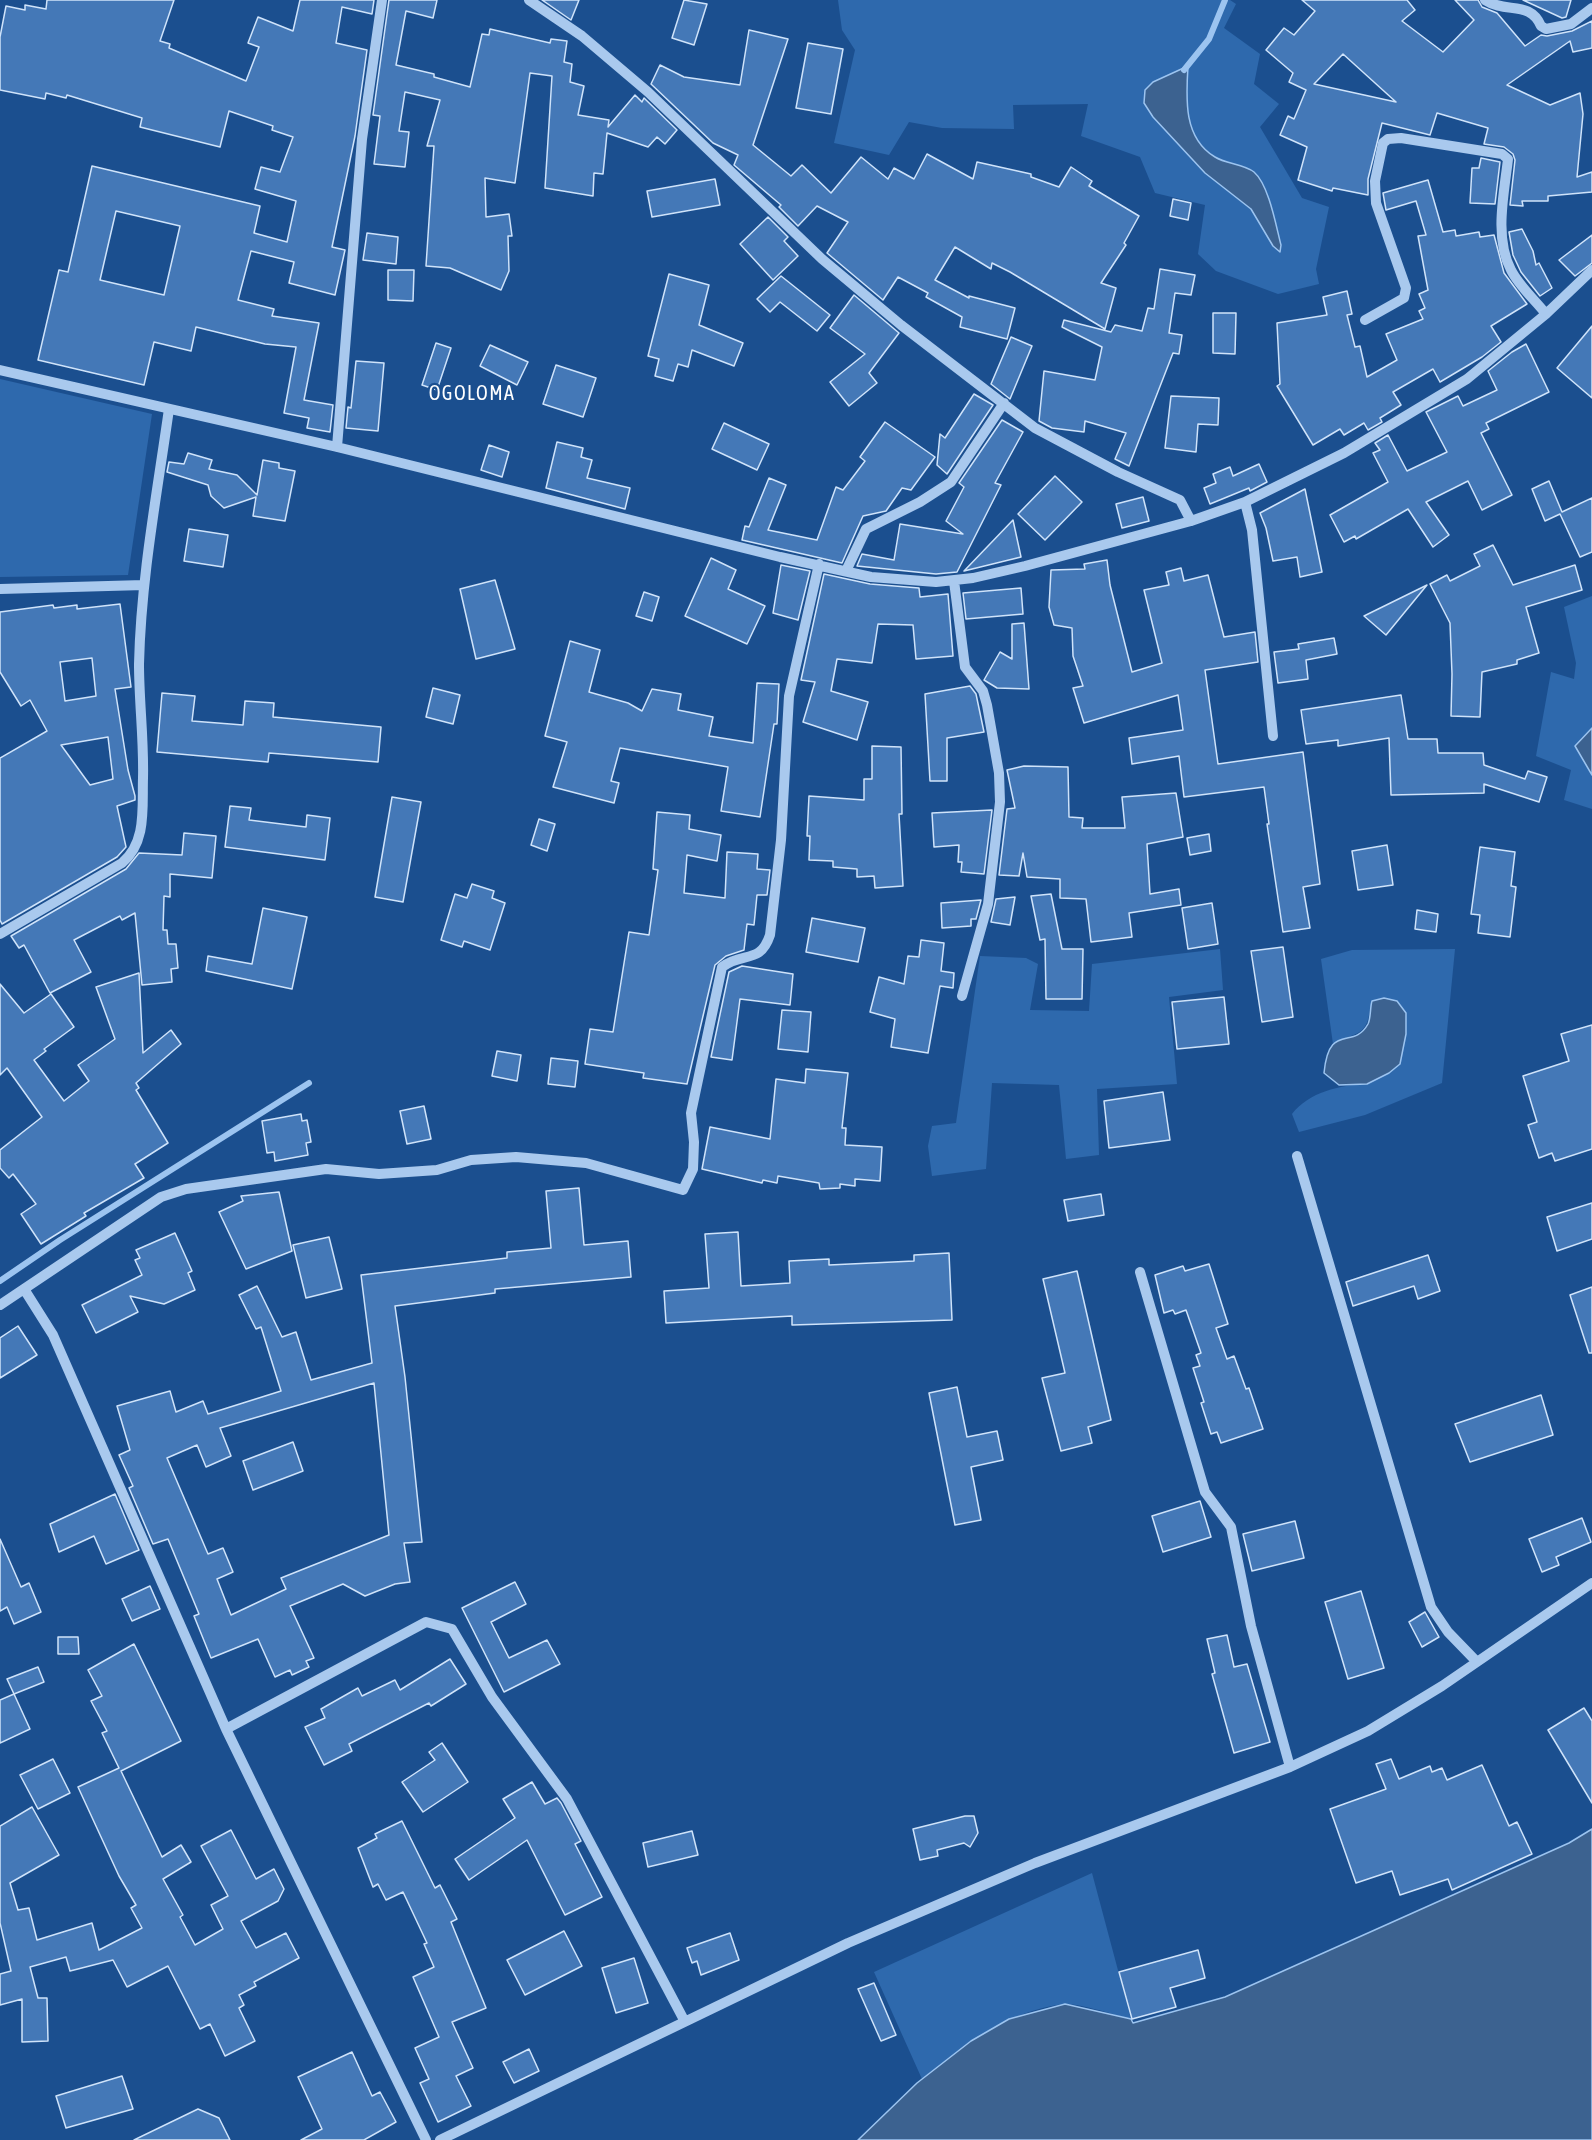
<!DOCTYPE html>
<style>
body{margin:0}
canvas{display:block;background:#1b4f8f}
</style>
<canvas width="1592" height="2140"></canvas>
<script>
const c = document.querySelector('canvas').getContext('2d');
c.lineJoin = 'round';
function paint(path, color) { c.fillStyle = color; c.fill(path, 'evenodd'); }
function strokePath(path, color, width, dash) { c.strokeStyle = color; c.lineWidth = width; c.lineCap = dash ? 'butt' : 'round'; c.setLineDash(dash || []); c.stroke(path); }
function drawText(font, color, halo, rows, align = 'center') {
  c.font = font + ' "Asap Condensed",sans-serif'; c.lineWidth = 4.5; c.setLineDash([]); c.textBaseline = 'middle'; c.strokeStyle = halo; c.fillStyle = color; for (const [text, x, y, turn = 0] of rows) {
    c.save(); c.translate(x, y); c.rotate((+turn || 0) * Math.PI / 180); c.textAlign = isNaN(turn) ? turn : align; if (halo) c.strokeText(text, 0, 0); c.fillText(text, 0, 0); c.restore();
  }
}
paint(new Path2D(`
 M838,0H1230L1236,4L1224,28L1260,54L1254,84L1279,104L1260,127L1302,198L1329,207L1316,269L1319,284L1278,294L1216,271L1198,254L1205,205L1155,193L1140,157L1081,136L1088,104L1013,105L1014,129L942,128L909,122L889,155L834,143L855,50L842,30Z
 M0,379L152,414L128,575L0,577Z
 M1592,596V809L1564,800L1571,770L1536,756L1551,672L1574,679L1576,663L1564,607Z
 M1220,949L1223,990L1169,997L1177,1084L1097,1089L1099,1155L1066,1159L1059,1085L992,1083L986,1169L932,1176L928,1146L932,1126L956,1123L980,956L1026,958L1038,964L1030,1010L1089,1011L1092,964Z
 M1455,949L1442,1083L1365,1115L1299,1132L1292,1114C1309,1092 1340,1085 1367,1084L1370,1009C1367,1038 1353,1032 1333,1044L1321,959L1352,950Z
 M1092,1873L1131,2019C1114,2015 1080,2003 1063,2004C1007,2011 965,2046 922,2079L874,1972Z`), '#2e69ad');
const water = new Path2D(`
 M1188,66C1186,98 1183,138 1215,157C1226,164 1244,164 1254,172C1269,185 1276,226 1281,245L1280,252L1273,246L1251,209L1205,173L1153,117L1144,103L1145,90L1153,82Z
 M1592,728V775L1575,746Z
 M1384,998L1397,1001L1406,1013V1034L1400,1064L1389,1073L1367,1084L1339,1085L1324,1073C1329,1021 1353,1051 1368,1024C1371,1018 1370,1007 1372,1001Z
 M1592,1829V2140H858L917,2083L971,2041L1009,2019L1065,2004L1131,2019L1133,2023L1225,1997L1569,1843Z`);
paint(water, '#3c6290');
strokePath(water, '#9cc4f0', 1.5);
strokePath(new Path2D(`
 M1184,70L1209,39L1225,0
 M0,1281L60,1240L309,1083`), '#9cc4f0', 6);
const building = new Path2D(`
 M47,0H174L160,41L170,44L169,48L246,81L259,47L248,43L258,17L293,31L300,0H374L372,14L342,7L336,43L367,50L355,136L332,247L345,250L335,295L289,283L294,262L251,251L238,300L274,309L272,316L319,323L304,400L333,405L330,432L307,428L309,418L284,413L296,347L265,344L196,327L191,351L154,342L144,385L38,360L59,270L68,272L92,166L260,206L254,233L287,242L296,201L255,189L261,167L280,172L293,137L272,130L273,126L229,111L220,147L140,127L142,118L67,95L66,98L46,93L45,99L0,90V37L6,6L25,10V5L46,9ZM116,211L180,226L164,295L100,280Z
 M389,0H437L433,18L406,11L396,65L434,74V77L470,87L482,34L489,35L490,29L550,43L551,39L567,41L564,62L572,64L570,82L584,86L578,115L609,120L608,127L635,95L642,102L644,98L677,130L665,144L657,137L648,147L607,133L603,174L594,173L593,196L545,188L552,76L530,73L515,183L485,178L486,217L509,214L512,236H508L509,271L501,290L450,268L426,266L434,146H427L440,100L405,92L399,131L409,132L405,167L374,164L380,116L373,115Z
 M542,0H579L571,20Z
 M684,0L707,4L694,45L672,38Z
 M1302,0H1407L1415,10L1402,21L1443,52L1474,20L1455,0H1478L1482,7L1497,13L1525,46L1541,35L1547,36L1572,31L1592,21V48L1573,52L1570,41L1507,85L1550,105L1580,93L1583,114L1577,177L1592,172V192L1548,196V201H1522L1523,206L1510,205L1515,160L1513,154L1504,147L1484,144L1488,128L1437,113L1430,135L1382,123L1368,179V195L1333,188L1332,191L1298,180L1307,147L1280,135L1288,116L1294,119L1306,90L1289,82L1293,73L1266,50L1284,28L1294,35L1315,11ZM1343,54L1396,102L1314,84Z
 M1523,0H1571L1566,17L1562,18Z
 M749,30L788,39L753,145L791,176L802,165L831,193L861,157L888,179L894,168L914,179L927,154L973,179L977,162L1031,174V177L1059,187L1071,167L1092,181L1089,186L1139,216L1124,243L1126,245L1101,283L1116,288L1105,329L1010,272L992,263L991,269L955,247L935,280L969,298V296L1015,308L1007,339L960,327L962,317L926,297L928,293L898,277L883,300L827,253L848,222L817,206L798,226L779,207L781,205L734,165L738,155L713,143L651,84L660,65L684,77L740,85Z
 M808,43L843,49L831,114L796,108Z
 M1481,158L1500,162L1495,204L1470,203L1472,168H1479Z
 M715,179L720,205L652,217L647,191Z
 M1428,180L1443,232L1455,230L1456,236L1479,232L1480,237L1494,235L1504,273L1527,304L1491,326L1501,342L1482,357L1440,382L1433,369L1393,392L1401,405L1380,418L1382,422L1368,430L1364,423L1344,435L1340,429L1313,445L1277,386L1280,384L1277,323L1327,315L1323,297L1347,291L1352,314L1347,315L1355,347L1360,346L1367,377L1397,360L1386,334L1423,319L1419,311L1425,308L1419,294L1428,290L1418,236L1426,235L1416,201L1386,210L1383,193Z
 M1173,199L1191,203L1188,220L1170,216Z
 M768,217L788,237L784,241L798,256L773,280L740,244Z
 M1522,229L1533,251L1536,265L1539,263L1552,288L1540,296L1521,272L1513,255L1509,232Z
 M367,233L398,237L396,264L363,260Z
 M1592,235V263L1575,276L1559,260Z
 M1160,269L1195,275L1191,295L1175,293L1169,333L1182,335L1179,354L1173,353L1129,466L1115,459L1126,433L1085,421L1084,432L1052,428L1039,421L1044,371L1095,380L1102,347L1062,327L1064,320L1111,332L1115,325L1142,331L1148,308L1154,309Z
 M388,270H414L413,301L388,300Z
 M669,274L709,285L699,325L743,343L734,366L692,350L688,367L678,364L673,381L655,376L659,359L648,356Z
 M781,276L830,315L817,331L780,302L770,312L757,299Z
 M854,295L899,333L869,373L877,383L849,406L830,382L865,354L830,328Z
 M1213,313H1236L1235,354L1213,353Z
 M1592,326V398L1557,368Z
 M1011,337L1032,346L1010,399L991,384Z
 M436,343L451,348L437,390L422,385Z
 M1526,344L1549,392L1486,423L1489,429L1481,433L1512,495L1482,510L1468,481L1426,502L1449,535L1433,547L1408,509L1356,539L1355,536L1344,542L1330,515L1388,482L1373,453L1380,450L1375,443L1388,435L1407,471L1447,452L1426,412L1458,396L1463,406L1497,390L1488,371L1512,352Z
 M490,345L528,362L517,385L480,366Z
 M356,361L384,363L378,431L346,428L348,407L351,408Z
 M556,365L596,378L583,417L543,404Z
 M974,394L993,405L947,474L937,465L940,434L945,438Z
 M1171,396L1219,398L1218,425L1198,424L1196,452L1165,448Z
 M1002,420L1023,432L995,483L1001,485L957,572L936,574L857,566L862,554L894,560L900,524L963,534L946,521L964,487L959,483Z
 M885,422L935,457L911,490L902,488L886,511L863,516L842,563L742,540L745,526L749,527L769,478L786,485L768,530L817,540L836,487L843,490L865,461L860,457Z
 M724,423L769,444L757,470L712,449Z
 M557,442L583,448L581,457L592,460L587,478L630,488L625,509L546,488Z
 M489,445L509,452L502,477L481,470Z
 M188,453L212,460L209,469L237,475L257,495L263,460L279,463V468L295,471L285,521L253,516L256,497L224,508L211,496L208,485L167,472L169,462L184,464Z
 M1259,464L1267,482L1250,491L1249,488L1210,504L1204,488L1216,483L1213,474L1230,467L1233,476Z
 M1055,476L1082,502L1045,540L1018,514Z
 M1549,481L1562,512L1592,498V552L1580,557L1560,514L1545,521L1532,489Z
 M1305,489L1322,572L1300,577L1297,557L1273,561L1266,528L1260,513Z
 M1143,497L1149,521L1122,528L1116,504Z
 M1013,520L1021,557L964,571Z
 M189,529L228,535L223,567L184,561Z
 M1493,545L1513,585L1575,565L1582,590L1526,607L1539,653L1517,660V664L1482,672L1480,717L1451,716L1452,674L1450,623L1430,584L1447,575L1450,581L1480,566L1474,554Z
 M711,558L736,570L728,589L765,606L747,644L685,616Z
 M1107,560L1110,585L1132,672L1162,663L1144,590L1169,585L1166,572L1181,568L1184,581L1208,575L1224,637L1255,632L1258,662L1205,670L1218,764L1303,752L1320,884L1303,887L1310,928L1283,932L1267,824H1269L1264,787L1184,797L1179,756L1132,764L1129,738L1183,730L1178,695L1084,723L1073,688L1083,686L1073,656L1072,628L1054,625L1049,607L1051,570L1085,569L1084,564Z
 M781,565L810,571L798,620L773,613Z
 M824,574L870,584L919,588L920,597L948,594L953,656L916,659L913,625L878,624L872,663L837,659L831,691L868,702L857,740L803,722L815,682L801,680Z
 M495,580L515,649L476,659L460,589Z
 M1427,585L1386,635L1364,616Z
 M1021,588L1023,614L966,619L963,593Z
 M644,592L659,597L652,621L636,616Z
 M120,604L131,687L115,689L128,770L135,796V800L117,806L126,847L117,857L2,924L0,920V758L47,731L30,700L21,706L0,672V612L53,605L54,608L77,605V609ZM92,658L96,696L65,701L60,662ZM108,737L113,779L90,785L61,745Z
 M1024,623L1029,689L997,688L984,680L1000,652L1012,659V624Z
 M1334,638L1337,654L1306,660L1308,679L1278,683L1274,652L1299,649L1298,644Z
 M570,641L600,650L589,692L628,703L642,711L652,689L681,694L678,710L713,717L709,736L753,743L757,683L779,684L777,724H774L760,817L721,811L728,767L620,748L611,781L619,783L614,803L553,787L567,742L545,736Z
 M970,686L976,694L984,732L947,738V781H930L925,694Z
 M433,688L460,695L453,724L426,717Z
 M162,693L195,696L192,721L243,725L245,701L274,703L273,717L381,727L378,762L269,753L268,762L157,752Z
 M1401,695L1408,739H1437L1438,753H1483L1484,765L1525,779L1528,771L1547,777L1539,802L1484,784V793L1391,795L1389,738L1338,746V740L1306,744L1301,710Z
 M872,746L901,747L902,814H899L903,886L875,888L874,876L857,877V869L833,867V861L809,860L810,836H807L809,796L864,800V779H872Z
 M1024,766L1068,767L1069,817L1083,818L1082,828H1125L1122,797L1176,793L1183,837L1147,844L1150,894L1179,889L1181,905L1129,913L1132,937L1091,942L1086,899L1060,898V879L1027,877L1023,853L1019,876L999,875L1007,809L1015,808L1007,770Z
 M392,797L421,802L403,902L375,897Z
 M230,806L251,808L249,820L306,827L307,815L330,818L325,860L225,847Z
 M992,810L984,874L961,872L962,862H958L959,845L934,847L932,813Z
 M657,812L690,815L689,829L721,835L717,861L687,855L684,893L725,898L727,852L758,854L757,869L770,870L767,895H757L754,925L747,924L744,950L726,956L715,965L687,1084L643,1078L644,1073L585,1064L590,1029L613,1032L629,932L649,935L658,870L653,869Z
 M539,819L555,824L547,851L531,845Z
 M184,833L216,836L212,878L170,874V897L164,896L163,930H167L168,944H176L178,968L171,969L172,982L142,985L135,913L122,920L120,916L74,940L91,972L50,993L24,945L19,948L11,936L126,869L139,853L182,855Z
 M1209,834L1211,851L1190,855L1187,838Z
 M1387,845L1393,885L1358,890L1352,851Z
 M1480,847L1515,852L1511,886L1516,887L1510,937L1478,933L1480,915L1471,914Z
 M472,884L494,891L492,898L505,903L490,950L464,941L462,947L441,940L455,894L467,898Z
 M1051,894L1062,949H1083L1082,999H1046L1045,939L1040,940L1031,896Z
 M1015,897L1010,925L991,922L996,899Z
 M981,900L976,919H971V926L942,928L941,903Z
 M1212,903L1218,944L1188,949L1182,908Z
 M263,908L307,917L292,989L206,971L208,956L252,964Z
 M1417,910L1438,914L1436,932L1415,929Z
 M812,918L865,928L858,962L806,952Z
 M921,940L944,943L941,971L954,973L953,988L940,986L928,1053L891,1047L895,1019L870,1012L879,977L904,984L908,956L919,957Z
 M1283,947L1293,1017L1262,1022L1251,951Z
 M742,966L793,974L790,1005L740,999L732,1060L711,1057L729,972Z
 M139,973L143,1053L171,1030L181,1044L136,1083L139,1088L136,1090L168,1143L135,1164L144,1178L84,1213L86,1216L41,1244L21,1214L36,1204L13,1174L9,1178L0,1168V1150L42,1117L7,1068L0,1075V984L24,1013L51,994L74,1027L44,1049L46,1051L34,1060L64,1101L89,1081L78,1065L115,1039L96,987Z
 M1224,997L1229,1044L1177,1049L1172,1002Z
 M782,1010L811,1012L808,1052L778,1049Z
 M1592,1025V1149L1555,1161L1552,1153L1539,1158L1528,1125L1537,1122L1523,1076L1569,1061L1561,1034Z
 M497,1051L521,1055L517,1081L492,1076Z
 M551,1058L578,1061L575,1087L548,1084Z
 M806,1069L848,1073L842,1128H846L845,1145L882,1147L880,1181L855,1179V1186L840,1184V1188L820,1189L819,1183L778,1176L777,1183L763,1180L762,1183L702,1169L710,1127L770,1139L776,1079L805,1083Z
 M1163,1092L1170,1140L1109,1148L1104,1101Z
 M424,1106L431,1139L407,1144L400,1111Z
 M301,1114L302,1121L307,1120L311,1142L306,1143L308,1155L275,1161L274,1152L267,1153L262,1121Z
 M579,1188L584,1245L628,1241L631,1277L495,1289V1293L395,1306L405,1377L422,1542L404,1543L410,1582L395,1584L365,1596L343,1584L290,1606L314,1658L306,1661L309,1667L292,1675L290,1670L275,1677L258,1639L211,1658L194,1616L199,1614L168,1539L153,1544L129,1488L133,1486L119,1455L130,1450L117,1406L170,1391L176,1412L203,1401L208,1414L281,1391L261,1327L256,1329L239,1295L257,1286L282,1337L296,1332L311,1380L372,1363L361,1275L507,1258V1252L551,1248L546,1191ZM374,1383L389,1535L281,1578L286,1589L231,1615L217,1579L233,1572L223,1548L208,1554L167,1458L197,1445L206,1467L231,1456L220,1428Z
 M279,1192L292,1251L246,1269L219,1212L243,1201L241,1196Z
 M1101,1194L1104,1215L1068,1221L1064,1200Z
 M1592,1203V1239L1557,1251L1547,1217Z
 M738,1232L741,1286L790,1283L789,1261L829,1259V1265L914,1261V1255L949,1253L952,1320L792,1325V1316L666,1323L664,1291L709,1288L705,1234Z
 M175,1233L192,1271L188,1273L195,1290L164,1304L130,1296L138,1312L96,1333L82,1305L142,1275L135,1260L140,1258L136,1250Z
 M329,1237L342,1289L306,1298L293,1245Z
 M1428,1255L1440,1291L1418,1299L1414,1286L1353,1306L1346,1282Z
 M1209,1264L1228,1324L1216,1328L1227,1359L1234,1356L1246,1389L1249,1388L1263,1429L1221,1443L1217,1432L1211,1434L1201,1403L1204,1402L1193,1368L1200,1366L1196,1355L1201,1353L1186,1310L1175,1314L1173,1310L1164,1313L1155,1275L1183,1266L1185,1271Z
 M1077,1271L1111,1420L1088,1427L1092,1443L1061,1451L1042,1378L1065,1373L1043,1279Z
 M1592,1287V1353H1589L1570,1295Z
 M18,1326L37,1355L0,1378V1338Z
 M957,1387L967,1437L997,1431L1003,1460L971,1467L981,1520L955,1525L929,1393Z
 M1541,1395L1553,1435L1470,1462L1455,1424Z
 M293,1442L303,1471L253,1490L243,1461Z
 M115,1494L139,1550L106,1564L94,1536L59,1552L50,1524Z
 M1200,1501L1211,1537L1163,1552L1152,1516Z
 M1582,1518L1591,1542L1556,1557L1559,1565L1542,1572L1529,1539Z
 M1295,1521L1304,1558L1252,1571L1243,1534Z
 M0,1539L21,1587L29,1583L41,1612L14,1624L7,1607L0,1611Z
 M515,1582L526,1604L491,1622L509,1658L547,1640L560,1664L504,1692L462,1608Z
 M150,1586L160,1609L132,1621L122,1599Z
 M1361,1591L1384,1668L1348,1679L1325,1602Z
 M1425,1612L1439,1637L1422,1647L1409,1622Z
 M1227,1635L1234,1667L1247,1664L1270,1742L1234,1753L1212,1674L1215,1673L1207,1639Z
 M58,1637H78L79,1654H58Z
 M134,1644L181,1741L121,1771L162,1857L181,1845L191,1862L163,1879L183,1915L180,1917L195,1945L223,1929L211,1905L228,1896L201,1846L231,1830L256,1879L274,1869L284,1889L278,1901L241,1921L256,1948L286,1933L299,1958L254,1982L256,1986L239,1995L244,2005L239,2008L255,2041L225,2056L210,2024L200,2029L168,1966L127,1987L113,1960L70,1971L66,1957L30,1967L38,1998H47L48,2041L22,2042V1999L0,2005V1974L11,1971L0,1923V1826L32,1807L59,1855L10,1883L18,1910L29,1908L37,1940L92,1923L99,1950L142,1928L131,1908L136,1905L119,1876L78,1787L119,1768L102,1733L107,1731L91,1701L102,1696L88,1670Z
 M450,1659L466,1684L431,1706L429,1703L349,1744L352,1751L324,1765L305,1727L325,1718L321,1709L358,1688L362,1696L395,1680L400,1690Z
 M38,1667L44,1682L14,1694L7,1679Z
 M14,1694L30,1729L0,1743V1700Z
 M1584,1708L1592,1721V1803L1548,1730Z
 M442,1743L468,1782L423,1812L402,1782L435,1760L429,1752Z
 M53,1759L70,1793L38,1809L20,1775Z
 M1391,1759L1399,1779L1430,1766L1432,1772L1442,1768L1447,1780L1482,1765L1509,1826L1517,1822L1532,1854L1452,1890L1448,1879L1400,1895L1392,1871L1356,1883L1330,1809L1386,1789L1376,1764Z
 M532,1782L545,1804L557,1798L561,1803L581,1841L575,1844L602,1897L565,1915L527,1840L469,1880L455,1859L515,1818L503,1799Z
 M965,1816H974L978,1833L970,1847L964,1843L937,1850L938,1856L920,1860L913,1829Z
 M402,1821L435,1888L440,1885L457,1919L451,1922L486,2008L452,2022L473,2068L456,2076L471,2106L438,2122L420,2083L429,2079L415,2048L439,2037L413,1977L434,1967L424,1944L427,1943L403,1892L386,1900L378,1884L373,1887L358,1848L377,1838L375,1834Z
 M692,1831L698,1855L648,1867L643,1843Z
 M564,1931L582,1966L525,1995L507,1960Z
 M730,1933L739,1960L701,1975L697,1961L692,1963L687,1948Z
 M1198,1950L1205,1978L1170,1988L1176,2007L1132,2019L1119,1972Z
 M634,1958L648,2003L616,2013L602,1968Z
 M874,1983L896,2035L881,2041L858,1989Z
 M529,2049L539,2071L514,2083L503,2062Z
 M352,2052L372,2096L380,2092L396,2122L364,2140H301L322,2129L298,2077Z
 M122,2076L133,2109L66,2128L56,2096Z
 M198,2109L219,2118L230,2140H134Z`);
paint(building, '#4478b7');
strokePath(building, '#cfe3fa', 1.5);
strokePath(new Path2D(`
 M529,0L582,36L648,92L822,259L901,325L1035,428L1118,472L1180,500L1191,521
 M1485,0C1506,14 1530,0 1541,26L1546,29L1571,24L1592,8
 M1365,320L1404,298L1406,288L1376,203L1375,181L1383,143L1388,139L1401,138L1502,154L1508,159C1504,194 1494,238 1511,270C1519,286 1535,300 1546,314
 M0,370L337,447L780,557L871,577L936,582L973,578L1025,566L1191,521L1245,502L1344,453L1467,379L1546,314L1592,270
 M337,447L362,139L382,0
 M1245,502L1252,530L1273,736
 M846,571L866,529L920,502L951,482L1004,403
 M954,581L965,667L983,691L987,705L999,773L1000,802L988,904L962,996
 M0,589L144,585
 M0,934L122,863C147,842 142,808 143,778C144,740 139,702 139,664C141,578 157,494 169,409
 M1297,1156L1431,1607L1448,1632L1477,1662
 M1140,1272L1205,1492L1231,1527L1251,1626L1290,1767
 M24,1289L53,1335L226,1729L426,2140
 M0,1305L161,1197L186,1189L326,1169L379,1174L437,1170L471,1160L516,1157L586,1163L683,1190L693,1169L694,1142L691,1113L722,967C743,951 760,965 770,935L781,840L789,696L819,564
 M226,1729L426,1622L452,1629L492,1697L567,1799L684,2020
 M440,2140L848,1943L1035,1863L1290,1767L1368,1731L1442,1686L1592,1583`), '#a9c9ee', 10);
c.letterSpacing = '1.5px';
drawText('20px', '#fff', '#1b4f8f', [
 ["OGOLOMA",472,394]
]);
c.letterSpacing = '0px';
</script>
